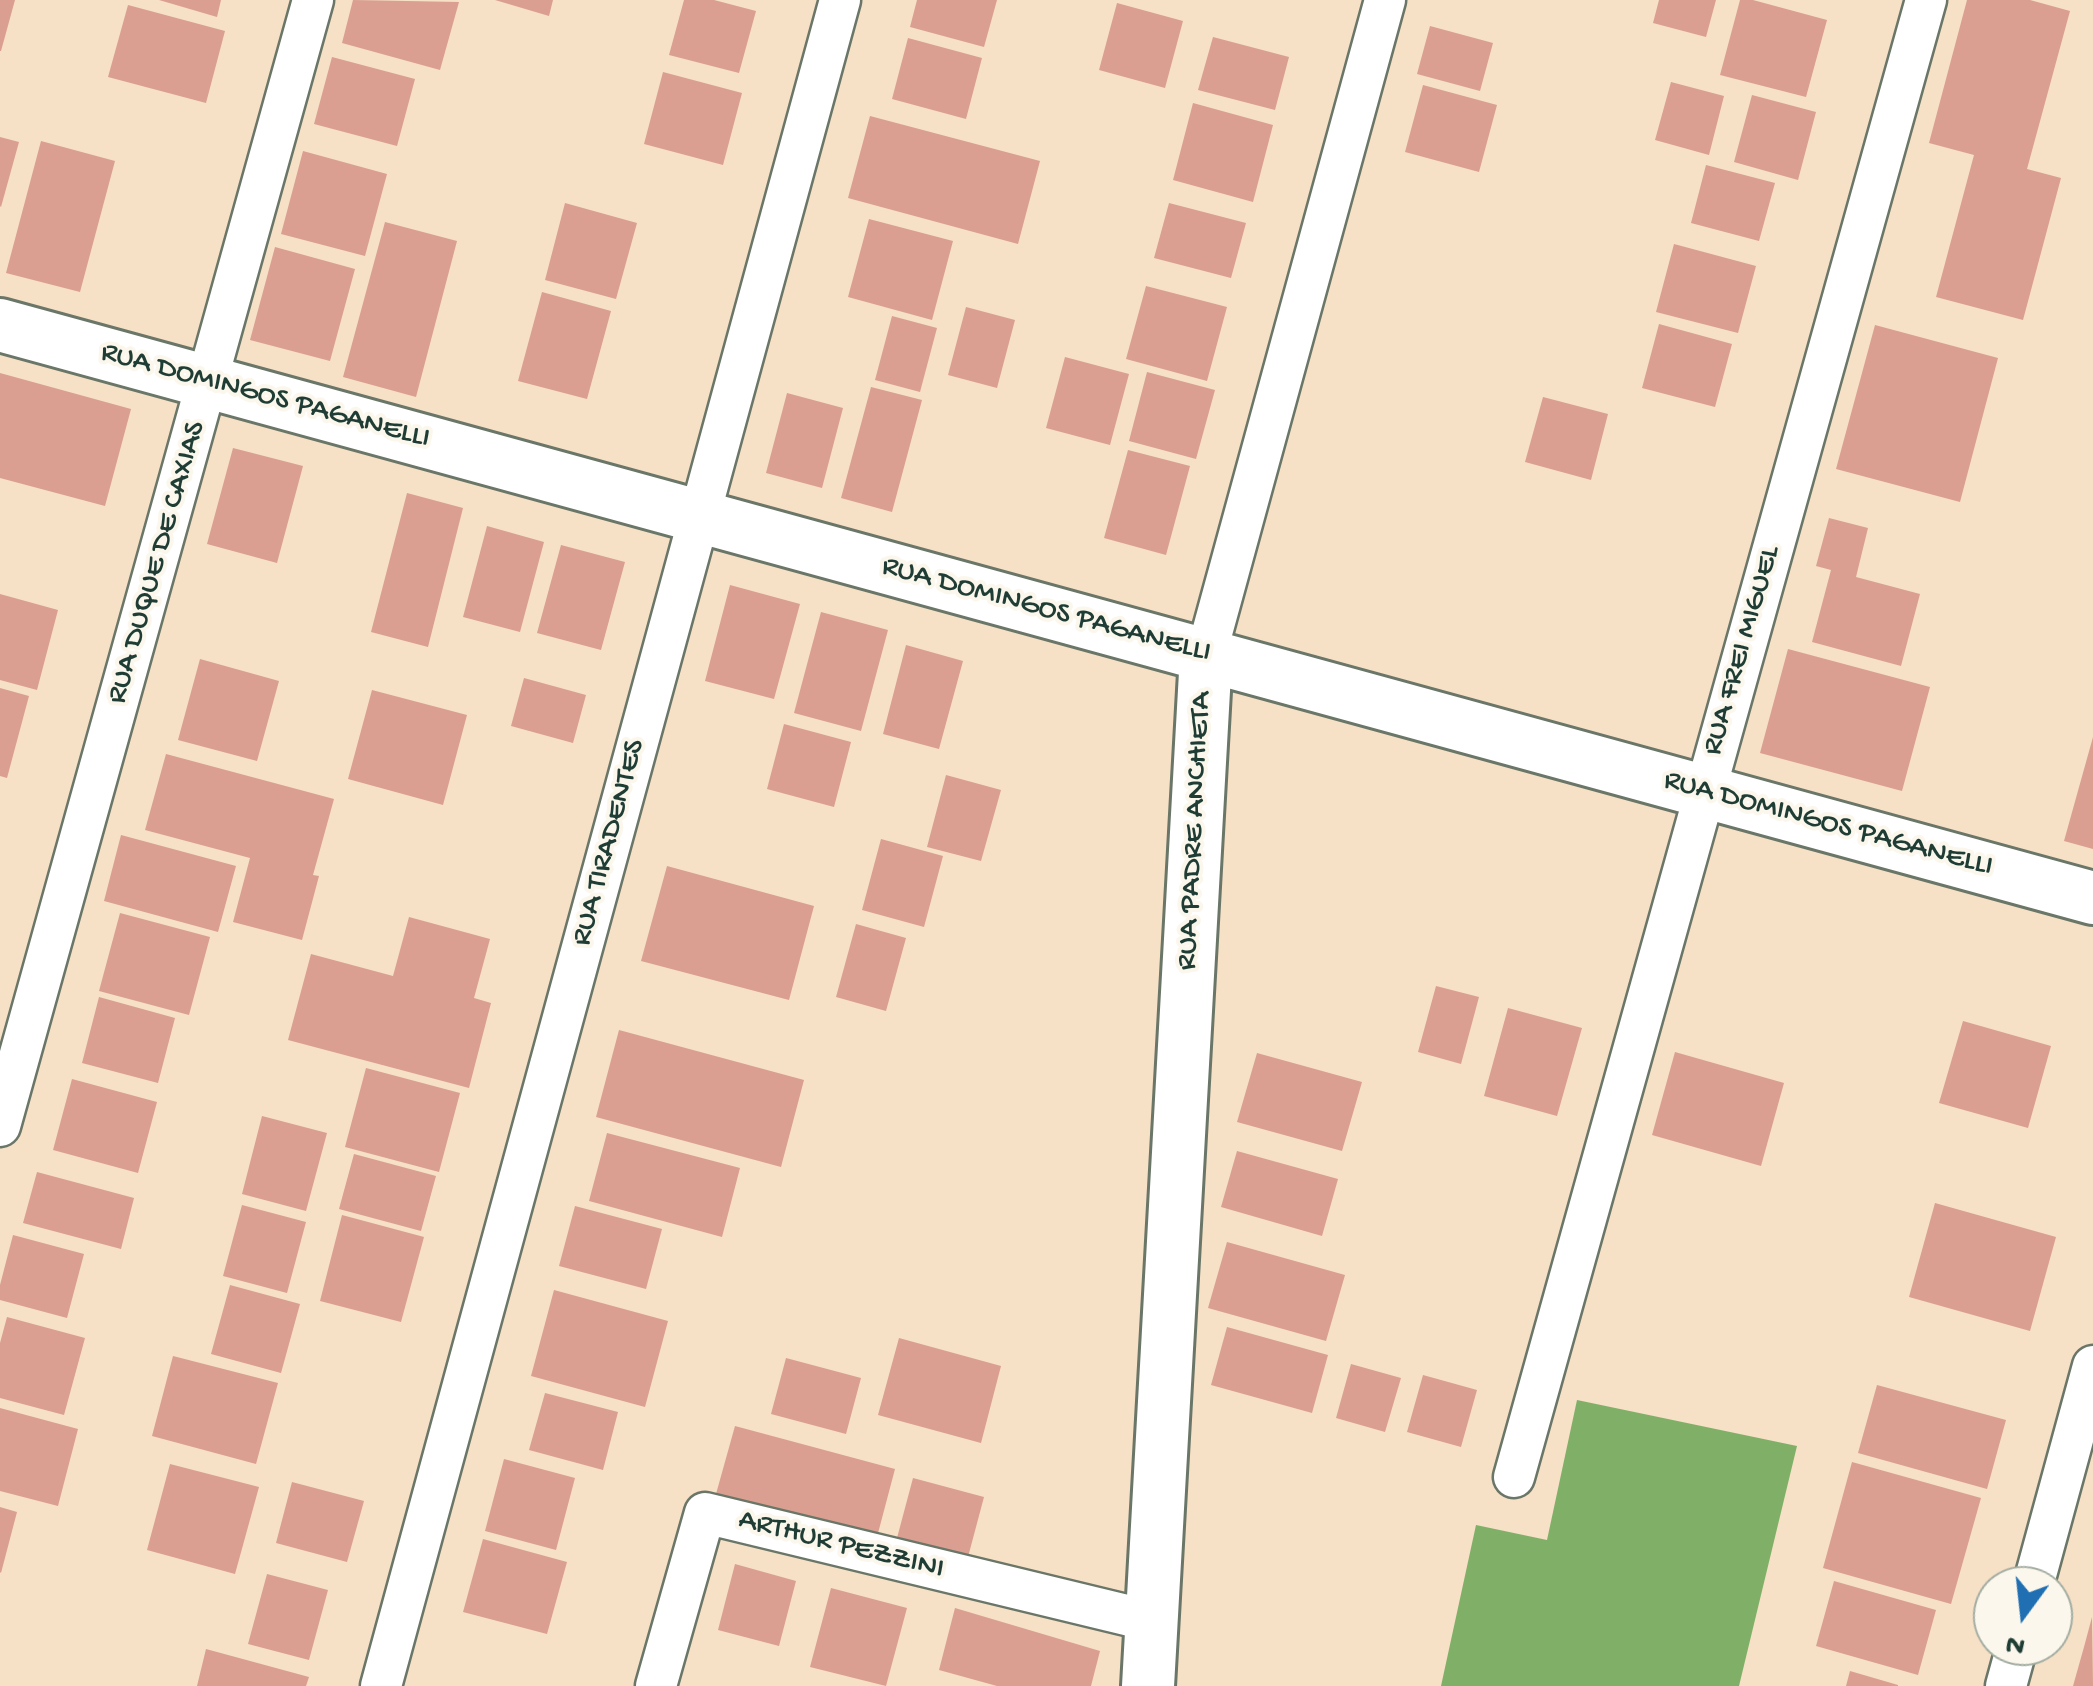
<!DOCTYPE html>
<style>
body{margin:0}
#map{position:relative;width:2093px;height:1686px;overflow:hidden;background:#f6e0c6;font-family:"Gochi Hand",sans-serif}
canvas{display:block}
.north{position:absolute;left:1973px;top:1566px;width:100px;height:100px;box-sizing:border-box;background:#fbf7ec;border:2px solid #a3ada2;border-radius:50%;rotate:195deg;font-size:28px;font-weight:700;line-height:40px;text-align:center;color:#1f3d34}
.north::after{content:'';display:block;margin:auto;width:35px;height:45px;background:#1f6fb2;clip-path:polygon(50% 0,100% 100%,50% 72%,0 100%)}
</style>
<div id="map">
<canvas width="2093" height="1686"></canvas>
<div class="north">N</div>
</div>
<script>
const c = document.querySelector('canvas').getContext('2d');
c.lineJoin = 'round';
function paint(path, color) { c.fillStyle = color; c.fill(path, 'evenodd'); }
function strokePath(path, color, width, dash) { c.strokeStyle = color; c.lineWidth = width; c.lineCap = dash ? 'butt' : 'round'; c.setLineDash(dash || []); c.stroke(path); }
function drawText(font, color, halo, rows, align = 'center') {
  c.font = font + ' "Gochi Hand",sans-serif'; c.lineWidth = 8; c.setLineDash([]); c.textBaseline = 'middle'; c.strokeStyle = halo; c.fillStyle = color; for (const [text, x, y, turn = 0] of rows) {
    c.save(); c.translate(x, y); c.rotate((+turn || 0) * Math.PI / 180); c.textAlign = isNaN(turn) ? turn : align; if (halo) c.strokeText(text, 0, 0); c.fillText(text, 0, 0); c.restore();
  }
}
paint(new Path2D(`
 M1577,1400L1797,1446L1739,1686H1441L1476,1525L1547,1540Z`), '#80b068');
paint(new Path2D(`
 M0,0H15L1,51H0Z
 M159,0H221L217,17Z
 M353,0L459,2L440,70L342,43Z
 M495,0H553L549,16Z
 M684,0H714L756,11L739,73L669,55Z
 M917,0H997L984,47L910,27Z
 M1659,0H1716L1706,37L1653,23Z
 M1740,0H1753L1827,20L1806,97L1720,75Z
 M1967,0H2030L2070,11L2027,169L2061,178L2023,320L1936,297L1974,155L1929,143Z
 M1117,3L1183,21L1165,88L1099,70Z
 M128,5L225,31L206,103L108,77Z
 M1430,26L1493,43L1480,91L1417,74Z
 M1213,37L1289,57L1275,110L1198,90Z
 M908,38L982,58L966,119L892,99Z
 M332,57L415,79L397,146L314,124Z
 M663,72L742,93L723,165L644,144Z
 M1671,82L1724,96L1709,155L1655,140Z
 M1423,85L1497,105L1479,172L1405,152Z
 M1752,95L1816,112L1798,180L1734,162Z
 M1193,103L1273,125L1253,202L1173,180Z
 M870,116L1040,161L1018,244L848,198Z
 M0,137L19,142L1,207L0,206Z
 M41,141L115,161L80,292L6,273Z
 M303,151L387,174L365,256L281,234Z
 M1706,165L1775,183L1759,241L1691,223Z
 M565,203L637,223L616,299L545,280Z
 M1169,203L1246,223L1231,278L1154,258Z
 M869,219L953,241L932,320L848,297Z
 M385,222L457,241L416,397L343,377Z
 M1674,244L1756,266L1738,333L1656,312Z
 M275,247L355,269L330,361L250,340Z
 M1146,286L1227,307L1207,381L1126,359Z
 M542,292L611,311L587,399L518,381Z
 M966,307L1015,320L997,388L948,375Z
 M892,316L937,328L920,392L875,380Z
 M1659,324L1732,344L1715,407L1642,388Z
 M1875,325L1998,358L1960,502L1836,469Z
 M1065,357L1129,374L1110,445L1046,428Z
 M1147,372L1215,390L1196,459L1129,441Z
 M0,373L131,409L105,506L0,478Z
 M871,387L922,400L892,512L841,498Z
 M787,393L843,408L822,488L766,473Z
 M1543,397L1608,414L1591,480L1525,462Z
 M233,448L303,466L277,563L207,544Z
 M1128,450L1190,466L1166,555L1104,538Z
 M407,493L463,508L428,647L371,632Z
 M1829,518L1868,528L1856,577L1920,594L1901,666L1812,642L1831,570L1816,566Z
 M487,526L544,542L520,632L463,617Z
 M561,545L625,562L601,650L537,633Z
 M730,585L800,604L774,699L705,681Z
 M0,594L58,610L37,690L0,680Z
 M821,612L888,630L861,731L794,713Z
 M906,645L963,661L939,749L883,734Z
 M1788,649L1930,687L1902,791L1760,753Z
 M200,659L279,681L257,761L178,740Z
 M524,678L586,695L573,743L511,726Z
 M0,688L29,696L7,778L0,776Z
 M372,690L467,715L443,805L348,779Z
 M784,724L851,742L834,807L767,789Z
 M2093,737V849L2064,841Z
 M166,754L334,799L313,875L319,876L302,940L233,922L250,858L145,830Z
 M946,775L1001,790L981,861L927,847Z
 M121,835L236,866L218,932L104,901Z
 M881,839L943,856L924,927L862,910Z
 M667,866L814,906L789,1000L641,961Z
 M120,913L210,937L189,1015L99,991Z
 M409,917L490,939L474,998L491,1003L469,1088L288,1040L311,954L393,976Z
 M856,924L906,938L886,1011L836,997Z
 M1436,986L1479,997L1461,1064L1418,1052Z
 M99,997L175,1018L158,1083L82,1063Z
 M1508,1008L1582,1028L1557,1116L1484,1096Z
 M1963,1021L2051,1046L2028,1128L1939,1103Z
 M619,1030L804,1080L781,1167L596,1117Z
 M1675,1052L1784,1083L1761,1166L1652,1135Z
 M1257,1053L1362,1082L1342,1151L1237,1122Z
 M366,1068L460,1093L439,1172L345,1147Z
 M72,1079L157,1102L138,1173L53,1150Z
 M262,1116L327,1133L306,1211L242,1194Z
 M607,1133L740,1168L722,1237L589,1201Z
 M1237,1151L1338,1179L1322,1236L1221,1207Z
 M354,1154L436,1176L421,1231L339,1209Z
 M37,1172L134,1198L121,1249L23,1223Z
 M1935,1203L2056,1237L2030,1331L1909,1297Z
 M242,1205L306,1222L287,1293L223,1276Z
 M575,1206L662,1229L646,1289L559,1266Z
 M342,1215L424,1237L401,1322L320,1301Z
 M13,1235L84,1254L67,1318L0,1300V1285Z
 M1227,1242L1345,1275L1326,1341L1208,1308Z
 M230,1285L300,1304L281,1373L211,1354Z
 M554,1290L668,1321L645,1407L531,1376Z
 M7,1317L85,1338L64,1415L0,1398V1343Z
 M1227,1327L1328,1355L1312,1413L1211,1385Z
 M899,1338L1001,1366L981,1443L878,1415Z
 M173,1356L278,1383L256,1464L152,1436Z
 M786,1358L861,1378L846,1434L771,1414Z
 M1351,1364L1401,1378L1385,1432L1336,1418Z
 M1423,1375L1477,1390L1461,1447L1407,1432Z
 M1877,1385L2006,1420L1987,1489L1858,1453Z
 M545,1393L618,1412L603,1470L529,1450Z
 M0,1408L78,1429L58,1506L0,1491Z
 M735,1426L895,1469L877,1537L716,1494Z
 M504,1459L575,1478L556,1550L485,1531Z
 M1852,1462L1981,1498L1951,1604L1823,1568Z
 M170,1464L259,1487L235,1574L147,1550Z
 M913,1478L984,1497L968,1557L897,1538Z
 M292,1482L364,1501L347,1562L276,1543Z
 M0,1507L17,1512L1,1573L0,1572Z
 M483,1539L567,1562L547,1634L463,1612Z
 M735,1564L796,1581L779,1646L718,1630Z
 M267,1574L328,1590L309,1660L248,1644Z
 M1834,1581L1936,1610L1918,1675L1816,1646Z
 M831,1588L907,1608L886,1686L810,1667Z
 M955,1608L1100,1651L1091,1686H997L939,1670Z
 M2092,1617L2093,1686H2073L2084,1647Z
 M206,1649L309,1677L306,1686H197Z
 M1850,1671L1898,1685V1686H1846Z`), '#da9f90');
const minor = new Path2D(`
 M1206,655L1385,0
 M0,1126L313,0
 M1514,1477L1926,0
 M2033,1586L2093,1366
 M381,1686L840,0
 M656,1686L705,1513L1151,1621
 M2006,1686L2017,1646`);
const tertiary = new Path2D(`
 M0,325L2093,898
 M1148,1686L1206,655`);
strokePath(minor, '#6a7667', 45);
strokePath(tertiary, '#6a7667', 58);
strokePath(minor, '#fff', 40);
strokePath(tertiary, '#fff', 52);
drawText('30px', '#1f3d34', '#fbf7ec', [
 ["RUA DOMINGOS PAGANELLI",265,397,15],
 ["RUA DUQUE DE CAXIAS",158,563,-74],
 ["RUA DOMINGOS PAGANELLI",1046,611,15],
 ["RUA FREI MIGUEL",1743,651,-74],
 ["RUA DOMINGOS PAGANELLI",1828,825,15],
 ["RUA PADRE ANCHIETA",1196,831,-87],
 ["RUA TIRADENTES",610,843,-75],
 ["ARTHUR PEZZINI",841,1546,14]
]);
</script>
